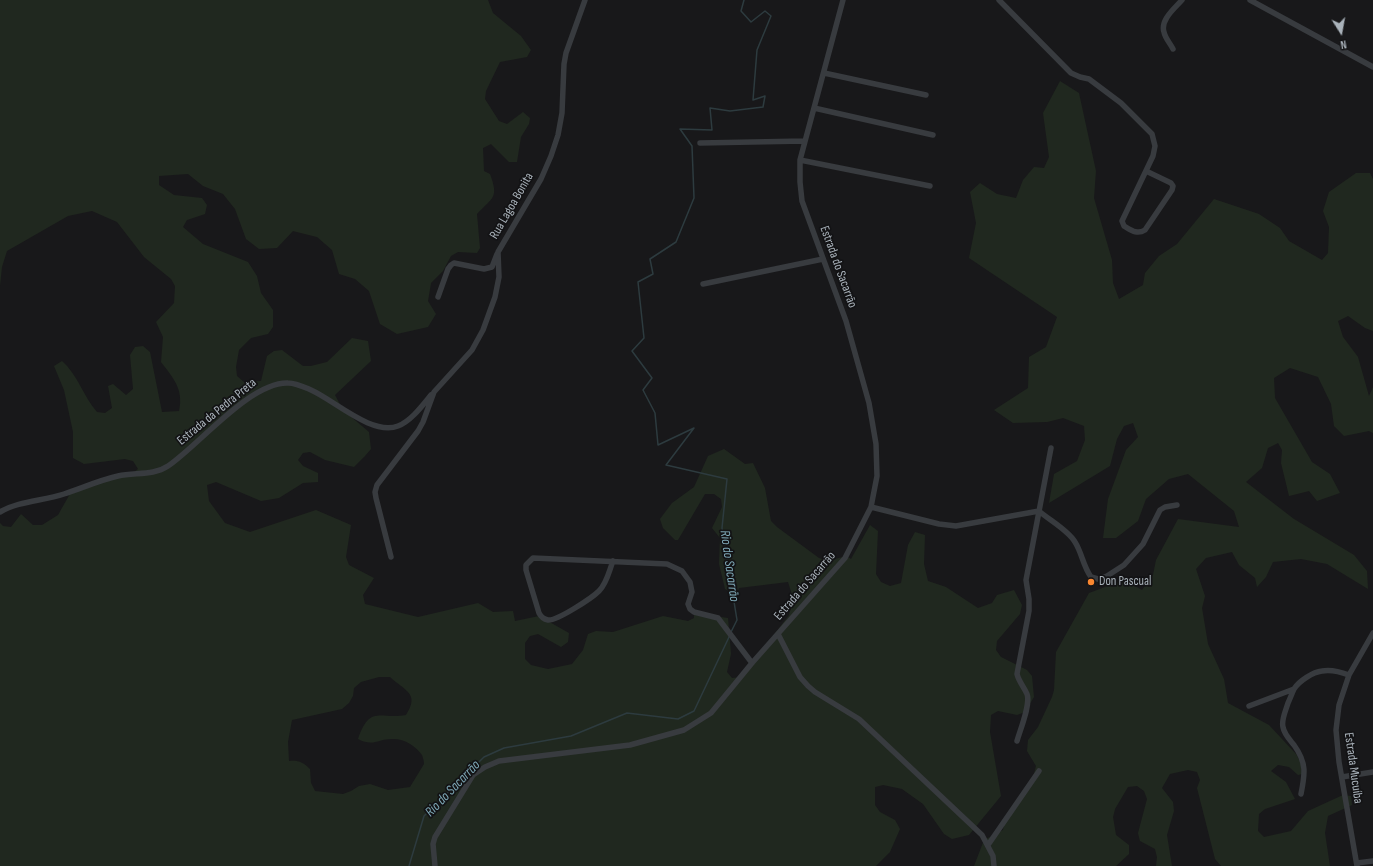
<!DOCTYPE html>
<meta charset="utf-8">
<style>
body{margin:0}
#map{position:relative;width:1373px;height:866px;overflow:hidden;background:#18181a;font-family:"Sofia Sans Condensed",sans-serif}
canvas{display:block}
.north{position:absolute;left:1321px;top:12px;width:40px;height:40px;-webkit-text-stroke:3px #131315;paint-order:stroke;rotate:169deg;font-size:11px;font-weight:700;line-height:16px;text-align:center;color:#a9b2ba}
.north::after{content:'';display:block;margin:auto;width:14px;height:18px;background:#a9b2ba;clip-path:polygon(50% 0,100% 100%,50% 72%,0 100%)}
</style>
<div id="map">
<canvas width="1373" height="866"></canvas>
<div class="north">N</div>
</div>
<script>
const c = document.querySelector('canvas').getContext('2d');
c.lineJoin = 'round';
function paint(path, color) { c.fillStyle = color; c.fill(path, 'evenodd'); }
function strokePath(path, color, width, dash) { c.strokeStyle = color; c.lineWidth = width; c.lineCap = dash ? 'butt' : 'round'; c.setLineDash(dash || []); c.stroke(path); }
function drawText(font, color, halo, rows, align = 'center') {
  c.font = font + ' "Sofia Sans Condensed",sans-serif'; c.lineWidth = 3.5; c.setLineDash([]); c.textBaseline = 'middle'; c.strokeStyle = halo; c.fillStyle = color; for (const [text, x, y, turn = 0] of rows) {
    c.save(); c.translate(x, y); c.rotate((+turn || 0) * Math.PI / 180); c.textAlign = isNaN(turn) ? turn : align; if (halo) c.strokeText(text, 0, 0); c.fillText(text, 0, 0); c.restore();
  }
}
paint(new Path2D(`
 M0,0H488L493,13L521,36L531,50L527,57L500,62L486,91L485,99L499,121L507,124L523,112L530,118L529,124L521,137L517,162H509L491,144L483,148L484,171L490,174C499,198 493,197 477,214L480,248L477,253L458,252L451,256L443,271L431,283L428,301L436,314L428,327L397,334L380,324L369,291L355,279L339,274L332,250L317,237L293,231L277,248L259,249L246,239L235,209L223,194L203,186L188,174L159,176V185L174,195L202,198L207,205L205,214L187,220L183,227L203,244L248,262L257,276L261,293L273,310V327L268,334L251,338L239,350L236,367L237,376L244,382L261,381L267,356L274,351L282,350L303,366H311L327,362L352,338L368,341L371,361L335,395L343,410L369,432L371,449L365,456L354,467L325,460L310,452L303,453L298,460L303,466L318,473V482L303,483L279,498L261,501L216,482L207,485L209,501L225,523L250,532L316,510L351,525L346,557L349,565L374,578L363,595L365,604L418,617L478,603L493,612L513,611L515,621L539,616L569,633L568,642L561,647L538,634L530,636L525,643V659L531,665L548,669L572,664L583,650L588,634L596,631L613,632L663,616L688,621L694,618V613L728,618L731,654L727,672L732,678L742,677L789,615L793,598L788,582L739,588L736,595L725,589L719,564L720,538L712,528L722,507L721,499L714,494H705L678,540H675L663,528L660,519L672,503L694,487L708,456L724,449L745,464L753,463L765,488L771,521L777,527L819,558L828,561L846,556L851,559L870,525L878,531L876,574L881,582L890,586L901,583L908,545L915,532L925,535L924,564L928,581L946,587L978,608L992,603L997,595L1014,590L1022,605L1020,614L997,641L996,650L1001,657L1027,670L1032,676L1034,697L1025,712L1017,715L998,711L991,715L990,732L1001,796L969,835L952,839L944,834L923,804L902,789L883,785L875,787V805L880,812L895,820L900,829L890,852L876,866H0V523L3,526L11,527L21,514L33,525H42L58,515L71,492L79,487L130,475L138,469L133,461L125,459L84,464L73,458V432L64,390L54,366L62,361C78,375 83,396 97,412L105,413L112,408L108,386L113,384L126,395L133,389L130,355L135,347L143,346L150,352L162,412L179,411C184,389 173,378 161,362L163,337L156,322L174,303L175,286L171,279L144,257L117,222L92,211L68,216L7,251L2,267L0,286ZM379,677H390C405,691 420,693 406,715C380,720 370,704 358,739C373,747 378,739 392,739C403,738 416,746 422,755C423,758 424,761 424,764L410,787L388,790L370,784L359,786L351,791L343,794L315,791L311,783L310,769C303,762 298,760 289,761L288,742L292,720L342,709L349,703L353,696L354,688L361,682Z
 M1060,81L1079,93L1096,171L1094,198L1112,260L1113,283L1119,299L1143,285L1145,273L1159,256L1177,244L1214,199L1259,214L1280,228L1289,241L1322,260L1328,253L1329,227L1323,211L1329,192L1356,173H1370L1373,179V331L1365,328L1348,316L1338,321L1343,337L1358,357L1369,396L1373,387V433L1369,431L1344,436L1334,426L1331,404L1318,377L1290,368L1274,378L1275,398L1312,462L1330,474L1340,493L1317,501L1309,491L1289,496L1281,463L1282,450L1278,443L1268,448L1262,468L1246,482L1294,519L1354,555L1367,571L1368,589L1327,564L1301,559L1273,562L1266,577L1257,587L1255,578L1239,565L1232,552L1206,558L1196,569L1205,596L1202,608L1208,644L1224,679L1228,703L1269,725L1296,754L1301,763L1302,774L1298,775L1289,767L1278,765L1271,771L1286,782L1295,799L1265,809L1259,814L1258,831L1264,837L1291,831L1308,811L1343,795L1351,796L1352,805L1328,816L1325,833L1330,866H1221L1215,859L1197,788L1200,780L1197,772L1188,770L1170,774L1162,788L1173,802L1174,811L1167,835L1172,866H1156L1157,857L1155,849L1140,841L1138,833L1147,799L1144,791L1137,786L1128,787L1115,809L1113,817L1116,835L1129,845V854L1116,866H974L984,840L1003,830L1005,819L1032,782L1036,766L1027,751L1028,740L1038,727L1052,697L1054,690L1056,652L1089,593L1124,580L1142,590L1153,575L1156,560L1178,519L1239,527L1234,511L1188,474L1169,479L1146,499L1138,521L1116,538H1103L1108,499L1126,450L1138,437L1133,423L1124,426L1117,439L1110,466L1049,503L1054,474L1077,461L1085,440L1084,426L1063,418L1047,422L1013,423L994,410L1028,388L1029,357L1046,347L1057,317L969,258L976,223L970,192L980,183L997,194L1016,198L1023,180L1034,167L1044,168L1049,157L1043,113Z`), '#20281f');
strokePath(new Path2D(`
 M731,632L737,620L722,528L727,479L666,465L694,428L658,445L655,413L643,390L652,378L632,351L644,338L638,282L653,274L650,259L676,242L694,198L692,146L680,129L712,130L710,108L730,111L763,107L765,96L753,100L757,50L771,16L765,11L751,22L741,11L744,0
 M409,866L424,816L484,757L504,748L571,736L627,713L678,719L694,711L730,635`), '#2d3b3f', 1.5);
strokePath(new Path2D(`
 M999,0L1071,73L1080,77L1089,79L1121,103L1152,134L1155,146L1153,156L1122,221L1124,226C1131,230 1137,235 1145,230L1172,190L1173,186L1171,183L1146,171
 M1250,0L1373,67
 M1173,49C1170,43 1165,38 1164,32C1160,20 1175,8 1182,0
 M824,73L926,95
 M814,108L933,135
 M700,143L805,141
 M800,160L930,186
 M703,284L823,259
 M438,297L448,269L451,265L454,263L484,269L492,267L497,254
 M871,507L939,524L956,526L1039,511C1049,520 1068,530 1075,542C1082,553 1083,566 1091,577L1098,579L1107,576L1124,565L1143,544L1160,510L1165,507L1177,505
 M0,512C19,501 43,501 64,494C82,488 100,480 118,476C135,472 153,476 168,466C200,444 250,382 288,383C296,383 304,387 311,390C334,400 372,436 398,426C411,421 422,406 431,395
 M391,557L376,498L375,492L377,485L418,431L423,422L434,392L472,350L483,330L495,297L499,277L498,252L541,179L551,156L558,135L562,113L564,64L566,53L585,0
 M613,561C609,571 607,583 599,591C592,598 557,621 548,620C543,619 541,617 539,613L526,570V565L533,558L667,564L682,571L690,582L692,592L688,604L690,609L694,612L718,618L752,663
 M778,634L800,677L808,686L815,692L859,719L982,835L993,856L994,866
 M1249,706L1294,689
 M1017,741C1020,730 1031,704 1027,694C1024,687 1019,682 1017,674L1029,611V599L1026,580L1051,448
 M1342,777L1373,772
 M1301,794C1305,774 1307,763 1294,745C1290,740 1284,734 1283,727C1281,720 1286,710 1288,703C1290,699 1292,693 1294,689C1299,681 1313,672 1322,671C1331,669 1341,672 1349,675
 M988,845L1039,771
 M1357,863L1373,861
 M435,866L433,844L435,837L473,775L485,767L499,761L630,745L684,730L711,713L752,663L845,558L871,507L877,476L876,444L869,403L846,321L802,201L800,182V160L843,0
 M1357,866L1339,762L1336,730L1339,705L1349,675L1373,633`), '#383b3f', 5.5);
for (const [x, y, r, color] of [
 [1091,582,4,"#fa8730"]
]) { const dot = new Path2D(); dot.arc(x, y, r, 0, 2 * Math.PI); c.fillStyle = color; c.fill(dot); strokePath(dot, '#131315', 1.5); }
drawText('13px', '#a9b2ba', '#131315', [
 ["Rua Lagoa Bonita",512,206,-60],
 ["Estrada do Sacarrão",838,267,70],
 ["Estrada da Pedra Preta",217,412,-39],
 ["Estrada do Sacarrão",805,586,-49],
 ["Estrada Mucuíba",1353,768,82]
]);
drawText('13px', '#a9b2ba', '#131315', [
 ["Don Pascual",1099,582]
], 'left');
drawText('italic 14px', '#7fa9b7', '#131315', [
 ["Rio do Sacarrão",729,566,82],
 ["Rio do Sacarrão",453,789,-46]
]);
</script>
